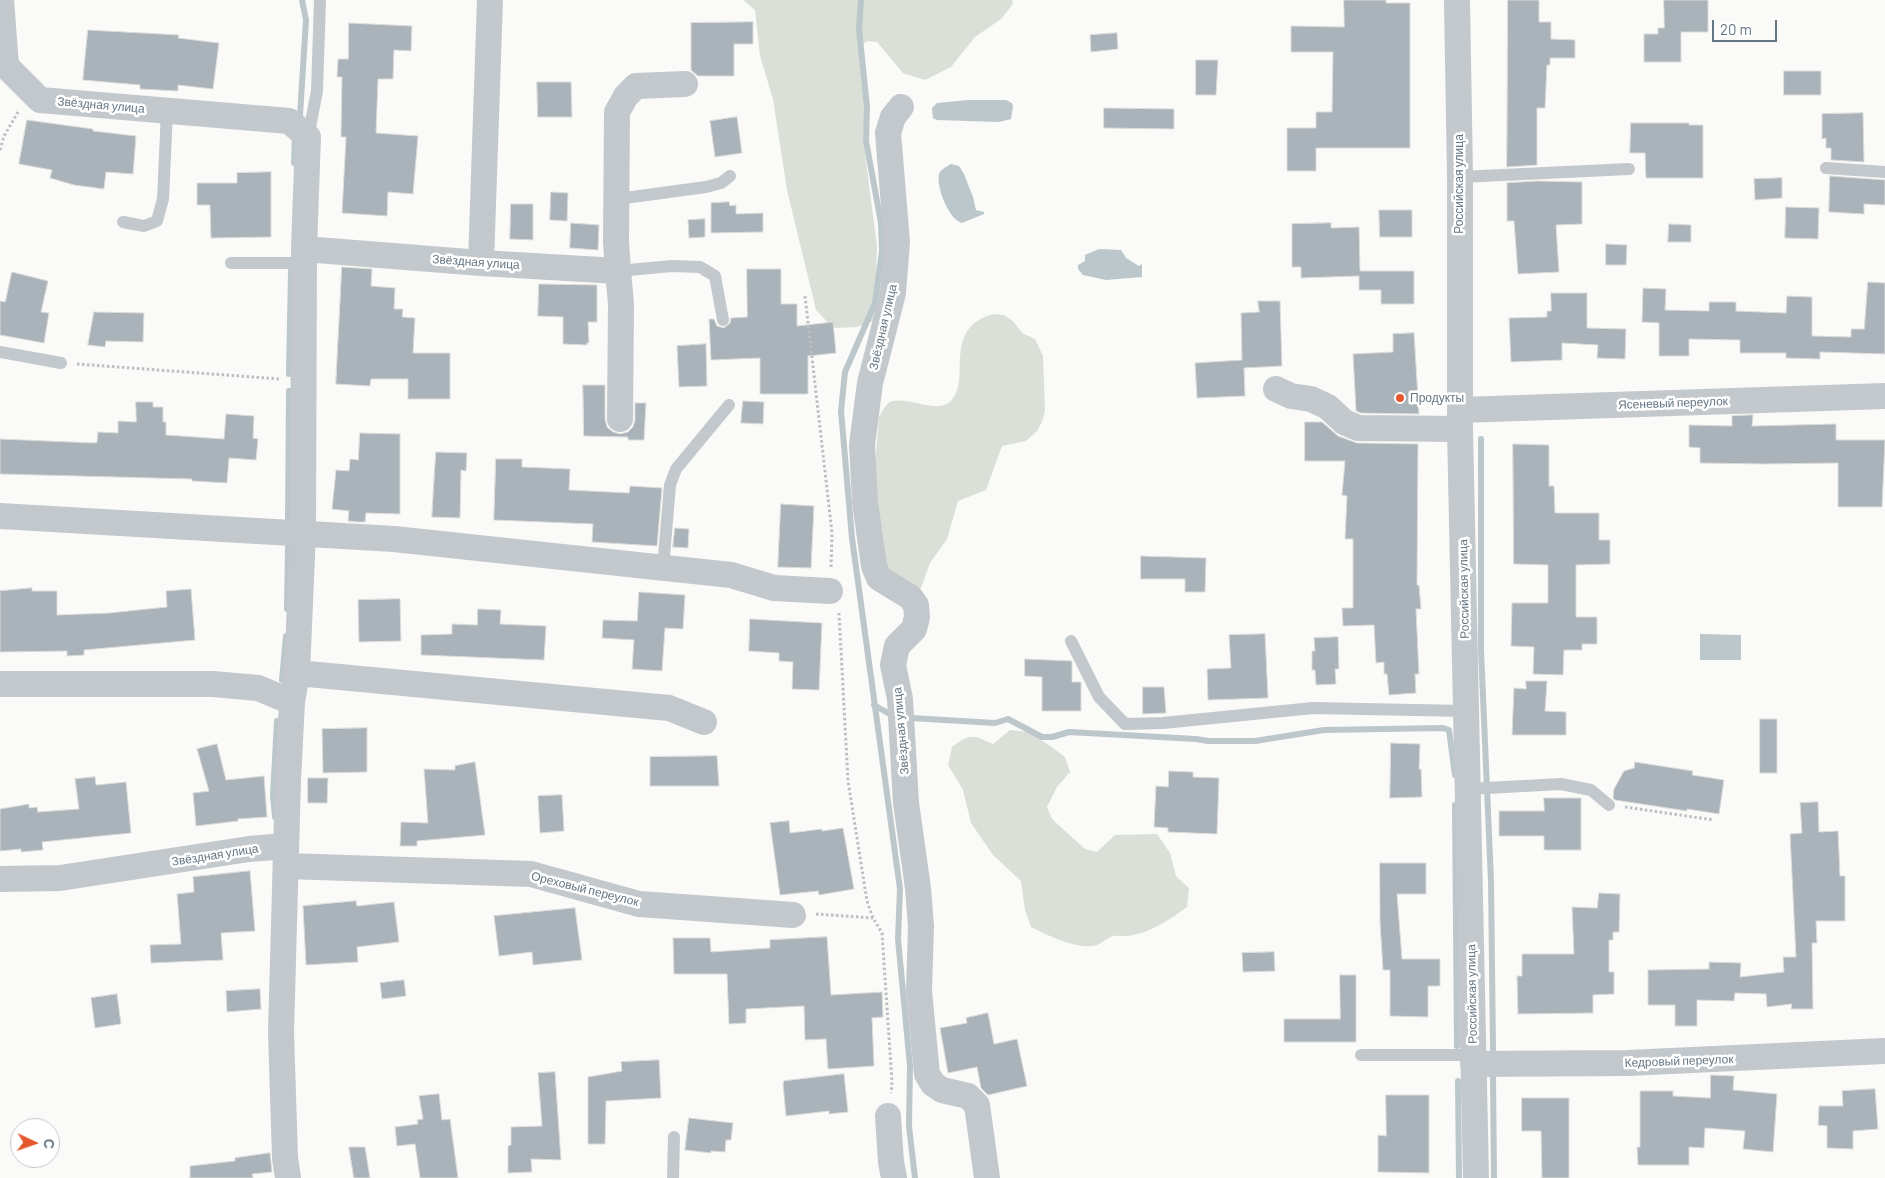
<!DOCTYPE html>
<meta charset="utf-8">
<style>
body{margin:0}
#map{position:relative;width:1885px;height:1178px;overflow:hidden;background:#fafaf8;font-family:Barlow,sans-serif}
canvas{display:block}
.north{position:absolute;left:10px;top:1118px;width:50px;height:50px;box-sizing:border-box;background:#fff;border:1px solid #c1c8cd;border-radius:50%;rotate:93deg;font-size:14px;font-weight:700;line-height:20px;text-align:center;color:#657683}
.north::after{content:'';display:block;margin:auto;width:18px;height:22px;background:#e4572e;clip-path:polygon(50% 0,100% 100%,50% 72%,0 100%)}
.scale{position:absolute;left:1712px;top:20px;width:65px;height:22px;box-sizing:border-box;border:2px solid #657683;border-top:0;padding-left:6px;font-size:15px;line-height:18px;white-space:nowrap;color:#657683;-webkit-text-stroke:4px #fff;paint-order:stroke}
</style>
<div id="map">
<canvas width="1885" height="1178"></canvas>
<div class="north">С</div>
<div class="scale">20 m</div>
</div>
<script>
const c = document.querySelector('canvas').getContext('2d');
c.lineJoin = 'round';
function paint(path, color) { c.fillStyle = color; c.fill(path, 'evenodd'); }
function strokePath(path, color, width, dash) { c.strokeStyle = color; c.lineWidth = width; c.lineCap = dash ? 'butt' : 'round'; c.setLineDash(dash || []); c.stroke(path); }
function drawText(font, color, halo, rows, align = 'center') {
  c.font = font + ' Barlow,sans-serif'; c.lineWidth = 5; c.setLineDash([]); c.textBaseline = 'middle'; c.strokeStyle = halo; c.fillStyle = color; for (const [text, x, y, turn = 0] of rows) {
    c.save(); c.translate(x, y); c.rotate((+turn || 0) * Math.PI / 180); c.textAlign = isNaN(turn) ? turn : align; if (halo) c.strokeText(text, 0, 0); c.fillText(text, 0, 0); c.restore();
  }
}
paint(new Path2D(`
 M743,0H1012L1013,4L1001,19L975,37L951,67L925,80L903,73L877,42L868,41L859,46L860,62L866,93L863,138L877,246L876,278L885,293L876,320L857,327L833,328L816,310L787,190L773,99L760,56L755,10Z
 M993,314L1004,315L1013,321L1022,333L1035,339L1043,356L1045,411L1042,422L1037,431L1026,441L1002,446L986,490L958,501L947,539L930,563L921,588L895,596L885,582L873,489L879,417C882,412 885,405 890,402C907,395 937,415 951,401C972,379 941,329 993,314Z
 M1010,730L1028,732L1046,743L1065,757L1070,772L1057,787L1047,807L1052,819L1085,849L1097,852L1115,835L1157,834L1170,853L1176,876L1189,888L1187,907C1170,919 1154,931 1133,935C1127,937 1120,935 1114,936C1108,937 1102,943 1097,945C1079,951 1047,935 1031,927L1025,910L1021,881L993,855L971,823L963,790L948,765L952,747C971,733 972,735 993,744Z`), '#dadfd7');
paint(new Path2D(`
 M968,100H1006L1012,103L1013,106L1011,119L999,122L937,120L933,118L932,108L937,103Z
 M951,164L959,166L964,174L973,197L976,210L984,212V214L962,223C949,220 936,187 939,174C941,169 946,167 951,164Z
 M1099,249L1121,250L1126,258L1139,266L1142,264V277L1106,280L1083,275L1078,269V265L1085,261V255Z
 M1700,634L1741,635V660H1700Z`), '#bbc7cb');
strokePath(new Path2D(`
 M861,0L859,29L867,107L866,141L881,223L882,251L875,303L845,372L841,411L852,538L900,889L898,939L910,1066L909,1126L915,1178
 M300,115L306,20L302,0
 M294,163L295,137
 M289,374L291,271
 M1481,439V650L1491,881L1493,1049
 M288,520L289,391
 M287,609L288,547
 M282,680L286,636
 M874,705L893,716
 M911,718L995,723L1008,719L1042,737H1052L1069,732L1196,739L1208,741H1255L1324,730L1443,728L1449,730L1455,775
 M1455,805L1457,1046
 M275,817L273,796L277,721
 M1493,1074L1494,1178
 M1458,1081L1459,1178`), '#bbc7cb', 6);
const building = new Path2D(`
 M1344,0H1386V3H1410V148H1316V171H1287V128H1316V112H1332L1333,52H1291V26L1344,27Z
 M1508,0H1539V22H1551V39L1575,40V58H1550V65H1547L1545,108H1537V165L1507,167Z
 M1664,0H1708V32H1681V62H1644V34H1658V28H1664Z
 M753,22V44H734V76H698L691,70V23Z
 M349,23L412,26L411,51L394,50L393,79H378L376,133L418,136L413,194L388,192L387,216L342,213L346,137H341L342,77H337L338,59H348Z
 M88,30L179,35L178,38L219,43L213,89L178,85V91L140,89V85L83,80Z
 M1117,33L1118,49L1091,52L1090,35Z
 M1196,60H1218L1216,95H1196Z
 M1784,71H1821V95H1784Z
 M537,82H571L572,117H538Z
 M1104,108L1174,109V129L1104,128Z
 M1863,113L1864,162L1831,160V148H1826V138L1822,139V114Z
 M737,117L742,153L715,157L710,121Z
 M27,120L93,129V131L136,136L133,174L106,172L104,189L74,185L50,178L52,170L19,164Z
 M1631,123H1689V125H1703V178H1646L1645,153H1630Z
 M271,172V237L211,238L210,205H197V183H237V173Z
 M1830,176L1885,180V205L1864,204V214L1829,212Z
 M1782,178V198L1755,200L1754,179Z
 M1538,181L1582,182V224L1556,225L1559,272L1518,274L1514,221H1507V183Z
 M551,192L568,193L567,221L550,220Z
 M729,202L730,206L736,205V214L763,213V232L711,233V203Z
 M511,204H533V240L510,239Z
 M1786,207L1819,208L1818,239L1785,238Z
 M1379,210H1412V237H1380Z
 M705,219V237L689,238L688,220Z
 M571,223L599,225L598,250L570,248Z
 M1331,223V228L1359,227L1360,271H1414V304H1381V290H1359V276L1301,278V267H1292V224Z
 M1669,224L1691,225V242H1668Z
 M1606,244L1627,245L1626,265H1606Z
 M342,267L372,269L371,286L395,288L394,309H403L402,317L415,318L413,353H450V399H408V379H371L370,386L336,384Z
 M747,269H781V304H797V326L833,322L836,353L808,356V394H760V358L711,360L709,319H714L717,326L724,328L730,323L731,318L747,317Z
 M12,272L48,281L41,312L49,313L44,343L0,335V301L5,302Z
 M1868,282L1885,283V354L1820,352V359L1786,358V353H1740V340L1689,339V356H1659V323L1642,322L1643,288L1666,289L1665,310L1709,311V302H1736V311L1786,313L1787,296L1812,297V336L1851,337V329H1864Z
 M539,284L597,285V322H588L589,343H587V345L563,344V317L538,316Z
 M1551,293H1587V328L1626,329L1625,359L1597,358L1598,345L1562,343V360L1511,362L1509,318L1547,317V311H1551Z
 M1258,301H1280L1282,366L1244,368L1245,396L1197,398L1195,363L1242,360L1241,313L1259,312Z
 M94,312L144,313L143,342L106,341L105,347L88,345Z
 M1414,333L1419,414L1361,413L1356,411L1353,354L1393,352V334Z
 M706,344L707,386L679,387L677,346Z
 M583,385H605V419L607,427L613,432L620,434L628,432L633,427L635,420V403H646L644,440H628V437L584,436Z
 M743,401L764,402L763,424L741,423Z
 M136,402H153V407H163V422H166V435L224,439L226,414L254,416L253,438L258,439L256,460L229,458L227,483L192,481V479L0,474V439L95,443L97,442L98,432L118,433V421L136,422Z
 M1753,415L1752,426L1836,424V440H1885L1882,507H1838V463L1764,464L1700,463V448L1689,447V425L1732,426V416Z
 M1305,422H1322L1338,436L1357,443L1418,444L1417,585H1419L1421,609H1416L1419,674H1415L1416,693L1389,695L1387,674H1384V662L1376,663L1374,625L1343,626L1342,608H1353V539H1345L1347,496L1342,495L1345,461H1305Z
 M360,433L400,434V514L366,513L365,522H358L348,521L349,511L332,509L336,470L349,471L350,459L358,460Z
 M1513,444L1549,445V486H1554L1555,513H1599V540H1610V564L1576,565V617H1597V644H1582V650H1564L1563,675L1533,674L1534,647L1511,646L1512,603H1548V565L1514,564Z
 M436,452L467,453L466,471L461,470L460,518L432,517Z
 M496,459H522V467L570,469L569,490L629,493L630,486L662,488L657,546L592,542L593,524L494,520Z
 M781,504L814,506L811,568L778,567Z
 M675,528L689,529L688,548L673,547Z
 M1141,556L1206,558L1205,592H1185V579H1141Z
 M32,588V591H57V615L109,613L167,607L166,591L191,589L195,640L84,650V655L67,656V651L0,652V591Z
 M639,592L685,595L683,629L665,628L662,671L632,669L634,640L602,638L603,620L637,621Z
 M400,599L401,641L359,642L358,600Z
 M478,609L501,610L500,624L546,626L544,660L421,655V635L452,634V624L477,625Z
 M750,619L822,623L819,690L792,689L793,662L779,661V653L749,651Z
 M1265,634L1268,698L1208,700L1207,669L1231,668L1229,635Z
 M1338,637L1339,669H1335L1336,684L1316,685L1315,670H1312V651H1315L1314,638Z
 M1025,659L1072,661V682H1081V711H1042V677L1025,676Z
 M1526,681H1547L1545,711L1566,712V735H1512L1514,688L1526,689Z
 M1143,687H1164L1166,713L1143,714Z
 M1760,719H1777V773H1760Z
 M367,728V772L323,773L322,729Z
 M1391,743L1420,744L1419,769H1421L1422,797L1390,798Z
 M217,744L226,780L264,776L267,817L238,819V821L196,826L193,793L209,791L197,749Z
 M717,756L719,786H650V757Z
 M475,762L485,835L417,841V846H400L401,822L428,823L424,769L455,770V766Z
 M1635,762L1693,771L1692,775L1724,780L1719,814L1687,809V811L1615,800L1613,798L1614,789L1624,771L1634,768Z
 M1169,771L1193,772V777L1219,778L1217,834L1168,832V828L1154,827L1156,786L1168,787Z
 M95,777L96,785L126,782L131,833L42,842L43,850L21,852V849L0,851V809L29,804V808L37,807L38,812L79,809L75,779Z
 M308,778H328L327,803H308Z
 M562,795L564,831L540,833L538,796Z
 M1544,798H1581V850H1544V836H1499V811H1544Z
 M1818,802L1819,832L1838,831L1840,876H1845V921H1816L1817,943H1812L1813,1009H1791L1792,1004L1767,1007L1766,994L1735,993L1734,1001L1697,1000V1026H1675V1005H1648V970L1709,969V962L1741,963L1740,977L1784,972L1783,957H1796L1790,834L1802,833L1800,803Z
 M789,821L790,833L822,829V831L843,828L854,889L819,895L818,891L780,895L770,823Z
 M1380,863H1426V894H1397L1402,959H1440V986H1428V1017L1390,1016V970H1383L1380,922Z
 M250,871L255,931L221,933L223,960L151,963L150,945L181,944L177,894L194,892L193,877Z
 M1599,893L1620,894L1619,932H1613V940H1609V972H1614V994L1593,995V1013L1518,1014L1517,976H1522V954H1574L1572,907L1597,908Z
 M356,901L357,906L394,902L399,942L357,947L358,962L306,965L303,906Z
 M575,908L582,960L533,965L532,952L499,956L494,916Z
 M827,937L831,995L882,992L883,1017L872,1018L874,1066L828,1069L826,1039L805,1040L804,1006L746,1009V1023L729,1024L727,974H674L673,938H710L711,952L770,948V940Z
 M1274,952L1275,971L1243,972L1242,953Z
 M1340,975H1356V1042H1284V1019H1340Z
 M404,980L406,996L382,999L380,983Z
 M260,989L261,1009L227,1012L226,991Z
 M117,994L121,1024L95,1028L91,998Z
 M988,1013L994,1044L1017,1039L1027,1086L988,1095L981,1088L977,1067L948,1073L940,1028L967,1023L966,1018Z
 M659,1060L661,1098L606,1101L605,1144H588V1077L622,1071L621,1062Z
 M555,1072L561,1160L531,1159L532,1172L508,1173V1146L511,1145V1127L542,1126L538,1073Z
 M844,1074L848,1112L829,1114V1111L786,1116L783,1084L784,1081Z
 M1711,1075L1734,1076L1733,1090L1777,1094L1773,1152L1743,1149L1745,1131L1705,1128L1704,1148L1689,1147V1165H1638L1637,1147H1640V1091H1673V1096L1710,1098Z
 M1875,1089L1878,1129L1853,1131V1149L1827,1148V1126L1818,1125L1819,1106H1843L1842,1091Z
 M439,1094L442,1120L450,1119L458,1178H420L415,1144L397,1146L395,1127L418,1124L417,1120L423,1119L419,1096Z
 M1386,1095H1429V1173L1378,1172V1135L1386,1136Z
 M1522,1098H1569V1178H1542L1541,1131H1522Z
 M689,1118L733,1123L731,1140H726L725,1152L711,1151V1153L685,1150Z
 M349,1147H365L370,1178H354Z
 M270,1153L272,1172L252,1174L253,1178H190V1166L235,1161V1158Z`);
paint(building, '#aab3b9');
strokePath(building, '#dcdcda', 1);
strokePath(new Path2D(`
 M0,150L4,136L18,112
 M805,296L832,533L831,569
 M77,364L280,379
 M839,613L848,781L867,901L873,918L882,933L892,1082L891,1093
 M1625,807L1714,820
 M816,914L873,918`), '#bbbfc2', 3, [2.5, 2.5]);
strokePath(new Path2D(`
 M308,137L317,91L320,0
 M1826,168L1885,172
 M1460,177L1629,169
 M617,199L706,187L721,183L730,176
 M123,222L144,226L157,221L163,199L167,111
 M231,263H304
 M618,271L672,266L700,267L715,276L723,320
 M0,352L61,363
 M663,568L670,485L676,469L729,405
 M1071,641L1099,697L1125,724L1163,723L1313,708L1466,711
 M1468,789L1561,784L1591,790L1609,805
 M1361,1055H1473
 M673,1178L674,1137`), '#c3c8cc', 12);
strokePath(new Path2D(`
 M1,0L6,66L40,100L289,121L308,137L304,249L303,532L297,673L292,702L288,780L281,1032L285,1158L288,1178
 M1457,0L1460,177V429L1476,1178
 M901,107L893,117L888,133L897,242L893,293L870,383L862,445L865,502L874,566L879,578L910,597L916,605L917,617L914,629L897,646L893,665L900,699L906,803L918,888L921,926L919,991L927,1074L933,1084L942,1090L968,1096L977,1105L987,1178
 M304,249L481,263L618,271L616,242L617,112L626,96L636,86L685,84
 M481,263L490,0
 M618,271L621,304L620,419
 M1276,389L1291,396L1311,399L1328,407L1344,422L1358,428L1460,429
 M1460,410L1885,396
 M0,516L394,539L731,575L774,588L830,591
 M297,673L669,708L704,722
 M0,684H213L258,688L292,702
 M286,866L531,874L639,904L793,915
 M0,879L60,878L249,849L286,846
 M1473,1064L1628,1063L1885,1051
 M888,1116L891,1162L894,1178`), '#c3c8cc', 26);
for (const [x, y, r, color] of [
 [1400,398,5,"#e4572e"]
]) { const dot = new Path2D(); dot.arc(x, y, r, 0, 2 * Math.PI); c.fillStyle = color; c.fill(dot); strokePath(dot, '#fff', 2); }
drawText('12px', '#657683', '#fff', [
 ["Звёздная улица",101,105,5],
 ["Российская улица",1459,184,-90],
 ["Звёздная улица",476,262,4],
 ["Звёздная улица",883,327,-77],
 ["Ясеневый переулок",1673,403,-2],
 ["Российская улица",1464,589,-91],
 ["Звёздная улица",901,731,-95],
 ["Звёздная улица",215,855,-9],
 ["Ореховый переулок",585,889,14],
 ["Российская улица",1472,994,-91],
 ["Кедровый переулок",1679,1061,-2]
]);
drawText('12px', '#657683', '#fff', [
 ["Продукты",1410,398]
], 'left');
</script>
